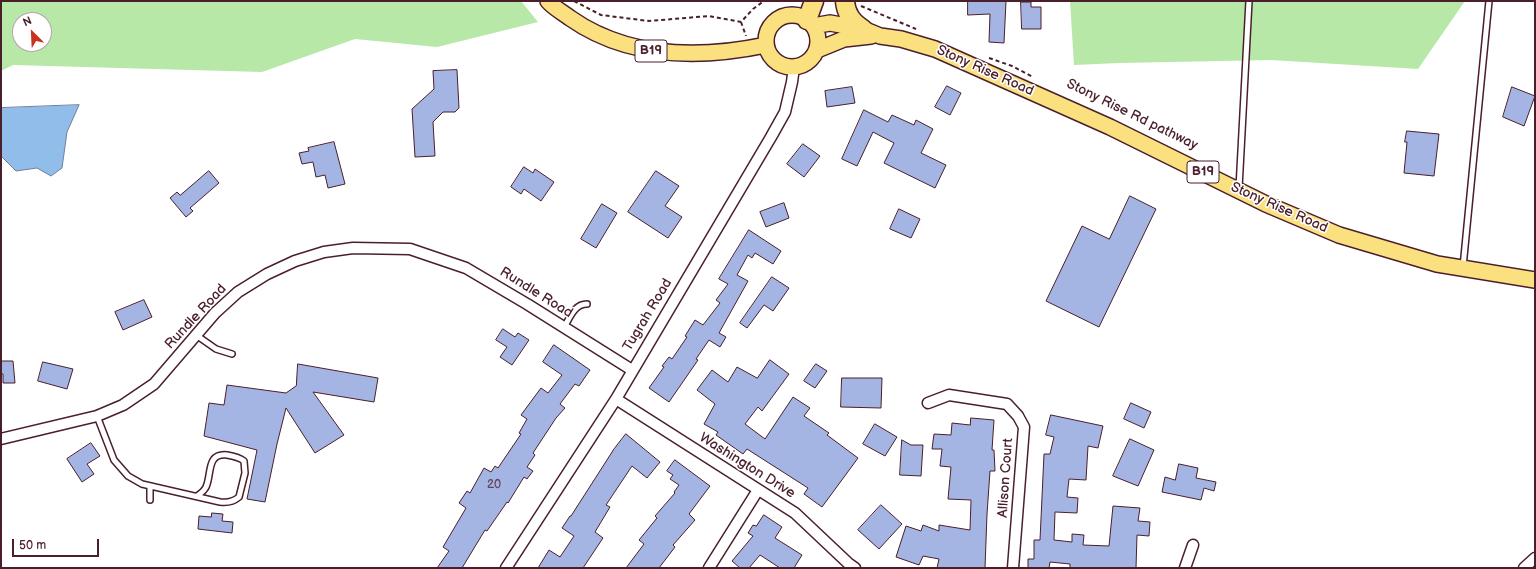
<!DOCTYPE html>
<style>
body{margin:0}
#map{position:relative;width:1536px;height:569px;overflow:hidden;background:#fff;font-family:"Balsamiq Sans",sans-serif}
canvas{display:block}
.frame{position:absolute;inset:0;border:2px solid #4a1f2b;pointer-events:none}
.north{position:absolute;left:12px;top:12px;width:40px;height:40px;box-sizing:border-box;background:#fff;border:1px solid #b7a5aa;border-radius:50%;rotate:336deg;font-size:11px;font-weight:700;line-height:16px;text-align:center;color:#4a1f2b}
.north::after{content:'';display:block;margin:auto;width:14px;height:18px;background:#c8321e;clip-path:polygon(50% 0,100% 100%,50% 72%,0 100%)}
.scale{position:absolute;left:12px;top:539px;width:87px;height:18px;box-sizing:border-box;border:2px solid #4a1f2b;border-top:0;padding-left:5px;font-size:12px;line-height:14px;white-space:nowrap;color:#4a1f2b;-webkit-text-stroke:3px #fff;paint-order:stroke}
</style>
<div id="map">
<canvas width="1536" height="569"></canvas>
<div class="frame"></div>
<div class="north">N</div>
<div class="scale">50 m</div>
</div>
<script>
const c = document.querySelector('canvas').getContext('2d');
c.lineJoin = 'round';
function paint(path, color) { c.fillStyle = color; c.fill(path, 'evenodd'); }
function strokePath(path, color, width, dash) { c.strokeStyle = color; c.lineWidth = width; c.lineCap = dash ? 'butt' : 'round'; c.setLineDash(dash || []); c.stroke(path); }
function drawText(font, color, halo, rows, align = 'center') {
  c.font = font + ' "Balsamiq Sans",sans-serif'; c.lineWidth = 3; c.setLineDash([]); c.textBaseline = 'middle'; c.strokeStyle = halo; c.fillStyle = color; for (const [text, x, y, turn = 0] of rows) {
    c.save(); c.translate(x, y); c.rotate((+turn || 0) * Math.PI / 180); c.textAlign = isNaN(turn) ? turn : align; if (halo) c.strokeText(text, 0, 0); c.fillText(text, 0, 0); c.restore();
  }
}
paint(new Path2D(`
 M1,1H341L350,2L521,1L538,22L437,47L355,39L262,72L13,65L1,71ZM20,20H44V44H20Z
 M1070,1H1465L1418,69L1271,60L1119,63L1074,65Z`), '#b7e8a8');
const water = new Path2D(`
 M79,105L67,132L62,168L51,176L37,168L16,171L1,156V108Z`);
paint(water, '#90bde9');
strokePath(water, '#747e9d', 1);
const building = new Path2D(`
 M968,1H1006L1004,43L989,42L990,14L968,15Z
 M1021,2H1031V7H1041V29H1022Z
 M457,70L459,108L455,112H443L433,122L435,156L415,157L412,109L434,89L433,71Z
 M947,86L961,93L950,115L935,107Z
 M852,87L855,103L827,107L825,91Z
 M1512,87L1535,96L1524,126L1503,117Z
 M864,110L888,122L892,115L914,125L916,120L933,129L921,153L946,165L935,188L884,163L894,143L873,132L857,166L842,159Z
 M1407,131L1439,134L1434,176L1404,173L1407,142H1405Z
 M334,142L345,184L328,188L325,175L316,177L313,162L302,164L299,153L309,151L308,148Z
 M803,144L820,156L804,177L787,164Z
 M524,167L533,173L535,169L554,182L541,201L524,189L521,194L511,187Z
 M209,171L219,183L190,208L193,211L186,217L170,198L177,192L180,195Z
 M656,171L679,186L665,206L682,217L668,238L628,212Z
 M1130,196L1156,209L1099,327L1046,301L1082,226L1109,239Z
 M784,203L789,218L766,227L760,212Z
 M602,204L617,213L596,248L581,239Z
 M899,209L920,219L911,238L890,229Z
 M749,230L781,251L773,264L755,253L752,258L748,255L737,275L748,281L719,333L726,337L720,347L709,340L696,359L698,360L669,402L649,388L664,367L662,366L669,357L672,359L687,337L685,336L695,320L703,325L720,303L716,300L728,284L719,279Z
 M772,277L789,288L773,311L764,305L747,328L740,323Z
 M144,300L152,317L123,330L115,312Z
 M503,329L515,337L518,333L529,340L512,365L500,357L507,347L496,340Z
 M554,345L590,370L579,386L575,384L560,404L565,408L556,418L533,453L535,455L527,467L533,471L527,479L524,477L508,503L507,502L487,531L485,530L462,568H437L449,551L443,547L466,508L459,503L467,491L470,493L484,468L491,472L495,466L498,468L521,434L519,433L527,419L521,415L541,388L548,393L562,375L543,362Z
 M770,360L789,374L762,411L758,407L745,424L765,439L793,397L810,408L804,416L829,433L827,435L858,458L822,507L804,494L808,488L747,449L743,454L716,435L718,432L704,424L715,404L697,390L712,370L728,382L737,367L757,378Z
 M1,361H13L15,383H3V374H1Z
 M43,362L73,369L67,389L38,381Z
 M298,364L378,378L374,402L313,392L344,435L315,453L286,408L277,444L265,502L247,499L257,450L204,436L209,403L224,405L227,385L286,393L296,386Z
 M816,364L827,371L815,388L804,381Z
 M842,378H882L881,408L841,407Z
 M1131,403L1151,412L1144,428L1124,419Z
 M1051,415L1103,426L1098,448L1088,446L1086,480L1069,479L1067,497L1078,498L1077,513L1055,512L1054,540L1072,542V534L1084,535L1083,545L1109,546L1113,506L1140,508L1138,521L1150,522L1149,536L1137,535L1136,568H1070V564L1050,562L1049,568H1028V559H1034V540H1040L1044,454H1050L1054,437L1046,435Z
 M971,418L994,420L992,450H994L995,471H990L987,514L985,568H937L939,559L923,556L919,565L896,557L906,526L921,531L923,525L939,531V525L970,530L971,500L948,499L951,467L940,466L942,449H932L934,434L951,435L952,423L970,425Z
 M875,424L897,437L885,456L863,444Z
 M626,434L660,462L647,478L632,466L606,505L610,507L595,532L603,538L583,568H538L549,550L560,557L574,536L562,528L570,516H571L614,449Z
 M1130,439L1154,450L1138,486L1113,476Z
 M902,440L911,445H923L921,476L900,475Z
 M91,443L100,456L87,464L94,474L82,482L67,459Z
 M675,460L710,486L689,514L695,520L673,545L675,547L659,568H626L644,544L639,540L657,518L655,516L675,493L674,492L679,485L670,479L673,475L667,471Z
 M1179,464L1198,468L1196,478L1216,482L1214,491L1204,488L1201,500L1162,492L1165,477L1175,480Z
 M881,505L902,524L879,549L858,530Z
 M212,513L223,514L222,521L233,522L232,533L198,529L199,516L211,517Z
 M764,515L782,527L775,538L802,555L794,568H780L760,555L749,568H740L732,561L753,536L748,533L753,525L756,526Z`);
paint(building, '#a4b4e3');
strokePath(building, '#4a1f2b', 1);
const service = new Path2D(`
 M1239,188L1249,1
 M1463,267L1489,1
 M564,327C570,318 574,304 587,304
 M196,335L216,349L232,354
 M97,416L114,460L128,476L142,484L220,502C227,503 233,502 239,497L245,473L244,461C239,457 233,456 227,455C206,453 212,474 206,487C204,491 200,494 197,496
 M150,500V486`);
const minor = new Path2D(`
 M616,399L795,513L848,563L855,568
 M928,403L949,395L1007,404L1018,416L1024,427L1013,568
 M1,439L97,416L123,405L154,384L215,313L238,292L267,274L295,261L324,252L353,248L410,249L466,268L527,304L632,370
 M506,568L616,399L771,137L785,112L792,82L794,67
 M709,568L758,490
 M1185,568L1193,545
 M1524,568L1535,558`);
const primary = new Path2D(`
 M548,1C554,8 562,12 570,18C627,58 699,59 766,45
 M766 41a26 26 0 1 1 52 0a26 26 0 1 1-52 0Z
 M813,26L830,23L863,29L880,36L901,39L935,49L1110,127L1266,204L1339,235L1437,264L1535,280
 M817,50L844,39L871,36`);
const motorway = new Path2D(`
 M845,1C846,14 852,22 863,29
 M807,20L814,1`);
strokePath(service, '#4a1f2b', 8);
strokePath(minor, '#4a1f2b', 13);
strokePath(primary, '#4a1f2b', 18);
strokePath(motorway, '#4a1f2b', 21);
strokePath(new Path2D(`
 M574,1L601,15L649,21L709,16L741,22L753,9L764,1
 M861,6L916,29
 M741,22L746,36
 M989,58L1012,66L1033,77`), '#4a1f2b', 2, [4, 3]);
strokePath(service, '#fff', 5);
strokePath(minor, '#fff', 10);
strokePath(primary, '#fbe080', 15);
strokePath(motorway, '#fbe080', 18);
drawText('12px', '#604459', null, [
 ["20",494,485]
]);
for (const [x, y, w] of [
 [651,51,32],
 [1203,172,32]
]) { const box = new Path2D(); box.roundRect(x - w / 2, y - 11, w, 22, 3); c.fillStyle = '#fff'; c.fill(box); strokePath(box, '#4a1f2b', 1); }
drawText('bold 13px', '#4a1f2b', null, [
 ["B19",651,51],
 ["B19",1203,172]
]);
drawText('14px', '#4a1f2b', '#fff', [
 ["Stony Rise Road",985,71,24],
 ["Stony Rise Rd pathway",1132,115,26],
 ["Stony Rise Road",1279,208,24],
 ["Rundle Road",536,293,32],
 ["Tugrah Road",648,315,-59],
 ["Rundle Road",196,317,-47],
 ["Washington Drive",747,466,32],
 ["Allison Court",1006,478,-86]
]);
</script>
